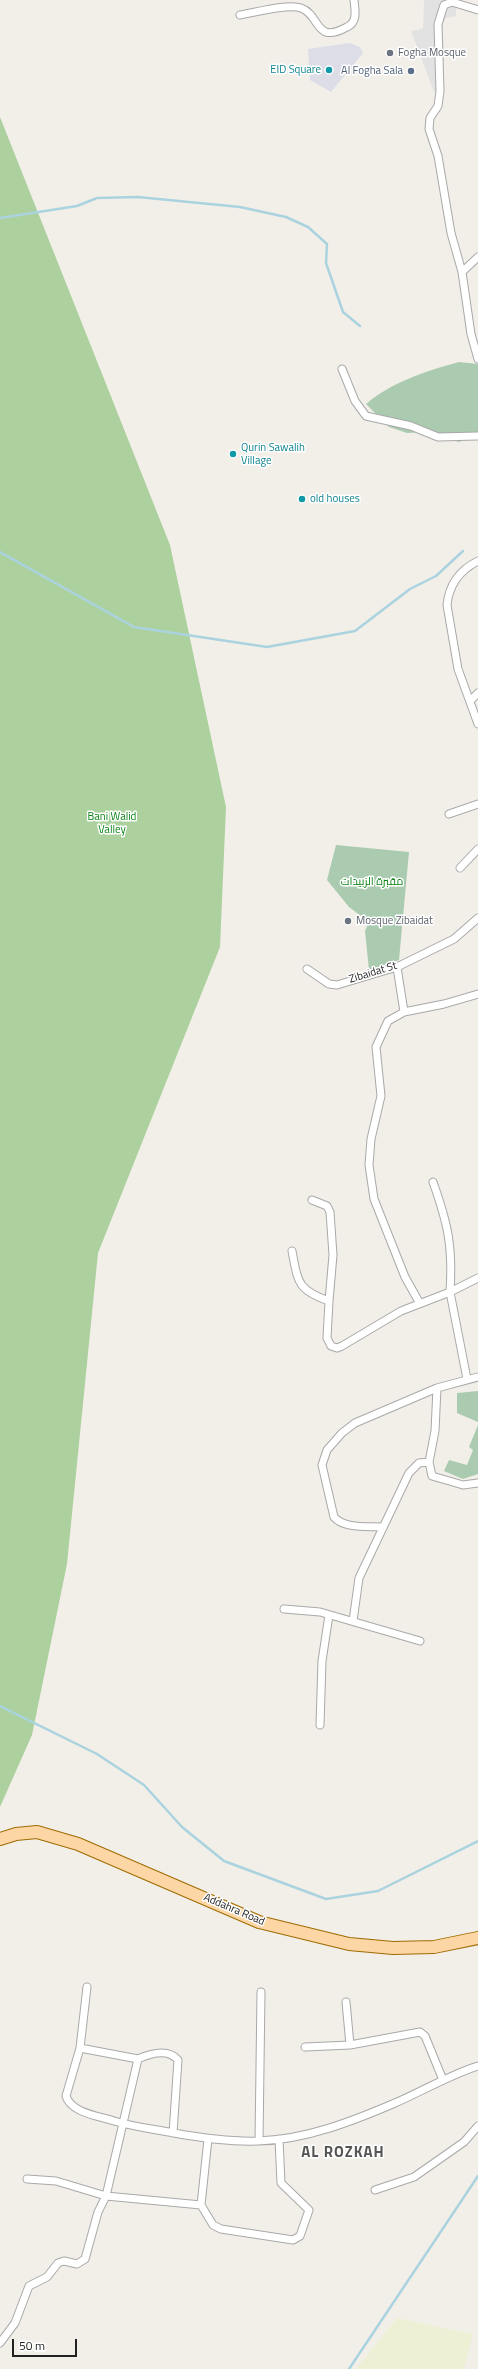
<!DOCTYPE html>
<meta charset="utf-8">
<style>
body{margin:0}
#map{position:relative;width:478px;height:2369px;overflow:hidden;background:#f2efe9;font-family:"Titillium Web",sans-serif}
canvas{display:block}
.scale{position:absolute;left:12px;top:2339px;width:65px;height:18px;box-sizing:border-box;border:2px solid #222;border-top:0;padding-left:5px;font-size:12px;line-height:14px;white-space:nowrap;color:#222;-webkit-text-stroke:3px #fff;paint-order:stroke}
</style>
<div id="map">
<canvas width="478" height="2369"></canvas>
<div class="scale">50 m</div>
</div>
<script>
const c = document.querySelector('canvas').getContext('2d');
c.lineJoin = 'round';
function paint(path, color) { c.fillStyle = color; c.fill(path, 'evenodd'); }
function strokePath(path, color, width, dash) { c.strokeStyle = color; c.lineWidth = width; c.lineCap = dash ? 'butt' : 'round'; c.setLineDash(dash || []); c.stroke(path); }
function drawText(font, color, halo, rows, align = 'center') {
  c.font = font + ' "Titillium Web",Cairo,sans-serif'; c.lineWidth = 3; c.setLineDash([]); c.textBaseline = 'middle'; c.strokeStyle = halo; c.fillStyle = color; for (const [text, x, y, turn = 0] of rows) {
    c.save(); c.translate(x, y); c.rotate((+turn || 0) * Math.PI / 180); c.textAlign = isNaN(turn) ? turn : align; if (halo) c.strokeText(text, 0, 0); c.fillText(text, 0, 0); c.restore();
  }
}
paint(new Path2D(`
 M397,2318L473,2334L464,2369H356Z`), '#eef0d5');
paint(new Path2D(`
 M0,117L170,545L226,807L220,947L98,1253L67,1564L32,1735L0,1807Z`), '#add19e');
paint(new Path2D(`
 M459,362L478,364V434L459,442L428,432L407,433L389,427L366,404C392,382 426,371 459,362Z
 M336,845L409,852L399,960L369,970L365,931L369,922L349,907L327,880Z
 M478,1391V1422L457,1413V1393Z
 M478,1425V1474L463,1479L444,1471L449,1460L467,1465L473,1450L469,1447Z`), '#aacbaf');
paint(new Path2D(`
 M424,0H456V16L446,18L442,27L444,89L434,92L411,31L423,29Z`), '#e2e2e2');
paint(new Path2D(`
 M350,43L360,47L363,53L331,92L310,80L308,49Z`), '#dddde8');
strokePath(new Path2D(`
 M0,218L77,206L97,198L138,197L240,207L286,217L308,227L327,244L326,263L343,312L360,326
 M0,552L134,627L267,647L355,631L410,589L436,576L463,551
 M0,1706L97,1754L144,1785L182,1827L224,1861L326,1899L378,1891L478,1841
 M349,2369L478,2176`), '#aad3df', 2.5);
const minor = new Path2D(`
 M478,10L452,2L444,5L438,24L440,91L438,106L430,118L429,129L438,156L451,233L462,272L471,334L478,359
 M240,15C254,13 288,3 301,8C321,15 314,45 347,27C358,22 355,10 354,0
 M462,272L478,257
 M342,369L355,401L366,416L411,426L438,437L478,436
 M478,561C460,570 449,585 447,605L458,669L478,724
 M470,701L478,693
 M449,814L478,804
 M460,868L478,849
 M397,967L404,1012
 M307,969L329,984L337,985L397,967L454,939L478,918
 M433,1182C448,1224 453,1247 450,1292
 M312,1200L327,1206L330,1212L333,1255L329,1301
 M292,1251C298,1282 297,1290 329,1301L327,1338L331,1346L337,1348L342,1346L401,1311L450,1292L467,1379
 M450,1292L478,1278
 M419,1302L405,1277L374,1199L369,1165L371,1139L381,1096L376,1047L388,1021L404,1012L444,1004L478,994
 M437,1388L435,1431L429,1462L432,1476L463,1485L478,1483
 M383,1527C368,1526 344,1529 334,1517L322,1465L327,1450L342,1433L355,1423L437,1388L478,1377
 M284,1609L320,1612L420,1641
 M353,1621L359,1578L409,1473L419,1463L429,1462
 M320,1725L322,1661L329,1615
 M87,1987L80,2048L66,2096C71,2113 99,2116 114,2121C134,2127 154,2129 174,2133C202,2138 230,2142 258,2141C305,2140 353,2121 395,2103C423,2091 449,2075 478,2066
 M346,2002L350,2045
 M305,2047L350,2045L420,2032L425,2036L443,2080
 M80,2048L138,2059
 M259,2141L261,1992
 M27,2179L56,2181L106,2196L201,2205L213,2225L221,2229L293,2240L300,2236L309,2210L281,2183L279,2139
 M375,2190L414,2177L464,2142L478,2126
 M201,2205L208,2139
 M0,2343L15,2323L29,2286L47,2277L58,2263L64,2261L77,2264L85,2259L98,2212L106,2196L138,2059C149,2054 168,2048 178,2060L173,2133`);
const primary = new Path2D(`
 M0,1839L16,1834L37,1832L78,1844L259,1922L349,1944L393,1948L434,1947L478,1938`);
strokePath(minor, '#a9a9a9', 9);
strokePath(primary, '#a06b00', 14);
strokePath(minor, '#fff', 7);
strokePath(primary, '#fcd6a4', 12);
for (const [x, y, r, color] of [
 [390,53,4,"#6b7280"],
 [329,70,4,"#0f9aa8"],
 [411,71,4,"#5c6f8a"],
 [233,454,4,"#0f9aa8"],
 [302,499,4,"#0f9aa8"],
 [348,921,4,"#6b7280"]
]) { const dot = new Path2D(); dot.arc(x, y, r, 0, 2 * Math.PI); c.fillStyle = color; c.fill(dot); strokePath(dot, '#fff', 1.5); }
drawText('11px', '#5b616d', '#fff', [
 ["Fogha Mosque",398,53],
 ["Mosque Zibaidat",356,921]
], 'left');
drawText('11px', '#0d838f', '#fff', [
 ["EID Square",321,70,"right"],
 ["Qurin Sawalih",241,448],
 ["Village",241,461],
 ["old houses",310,499]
], 'left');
drawText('11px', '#4e5e75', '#fff', [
 ["Al Fogha Sala",403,71]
], 'right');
drawText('11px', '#0c8416', '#fff', [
 ["Bani Walid",112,817],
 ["Valley",112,830],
 ["مقبرة الزبيدات",372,882]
]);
drawText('11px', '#222', '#fff', [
 ["Zibaidat St",373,973,-17],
 ["Addahra Road",234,1910,23]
]);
c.letterSpacing = '1px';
drawText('bold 15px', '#555', '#fff', [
 ["AL ROZKAH",343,2153]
]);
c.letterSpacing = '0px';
</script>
